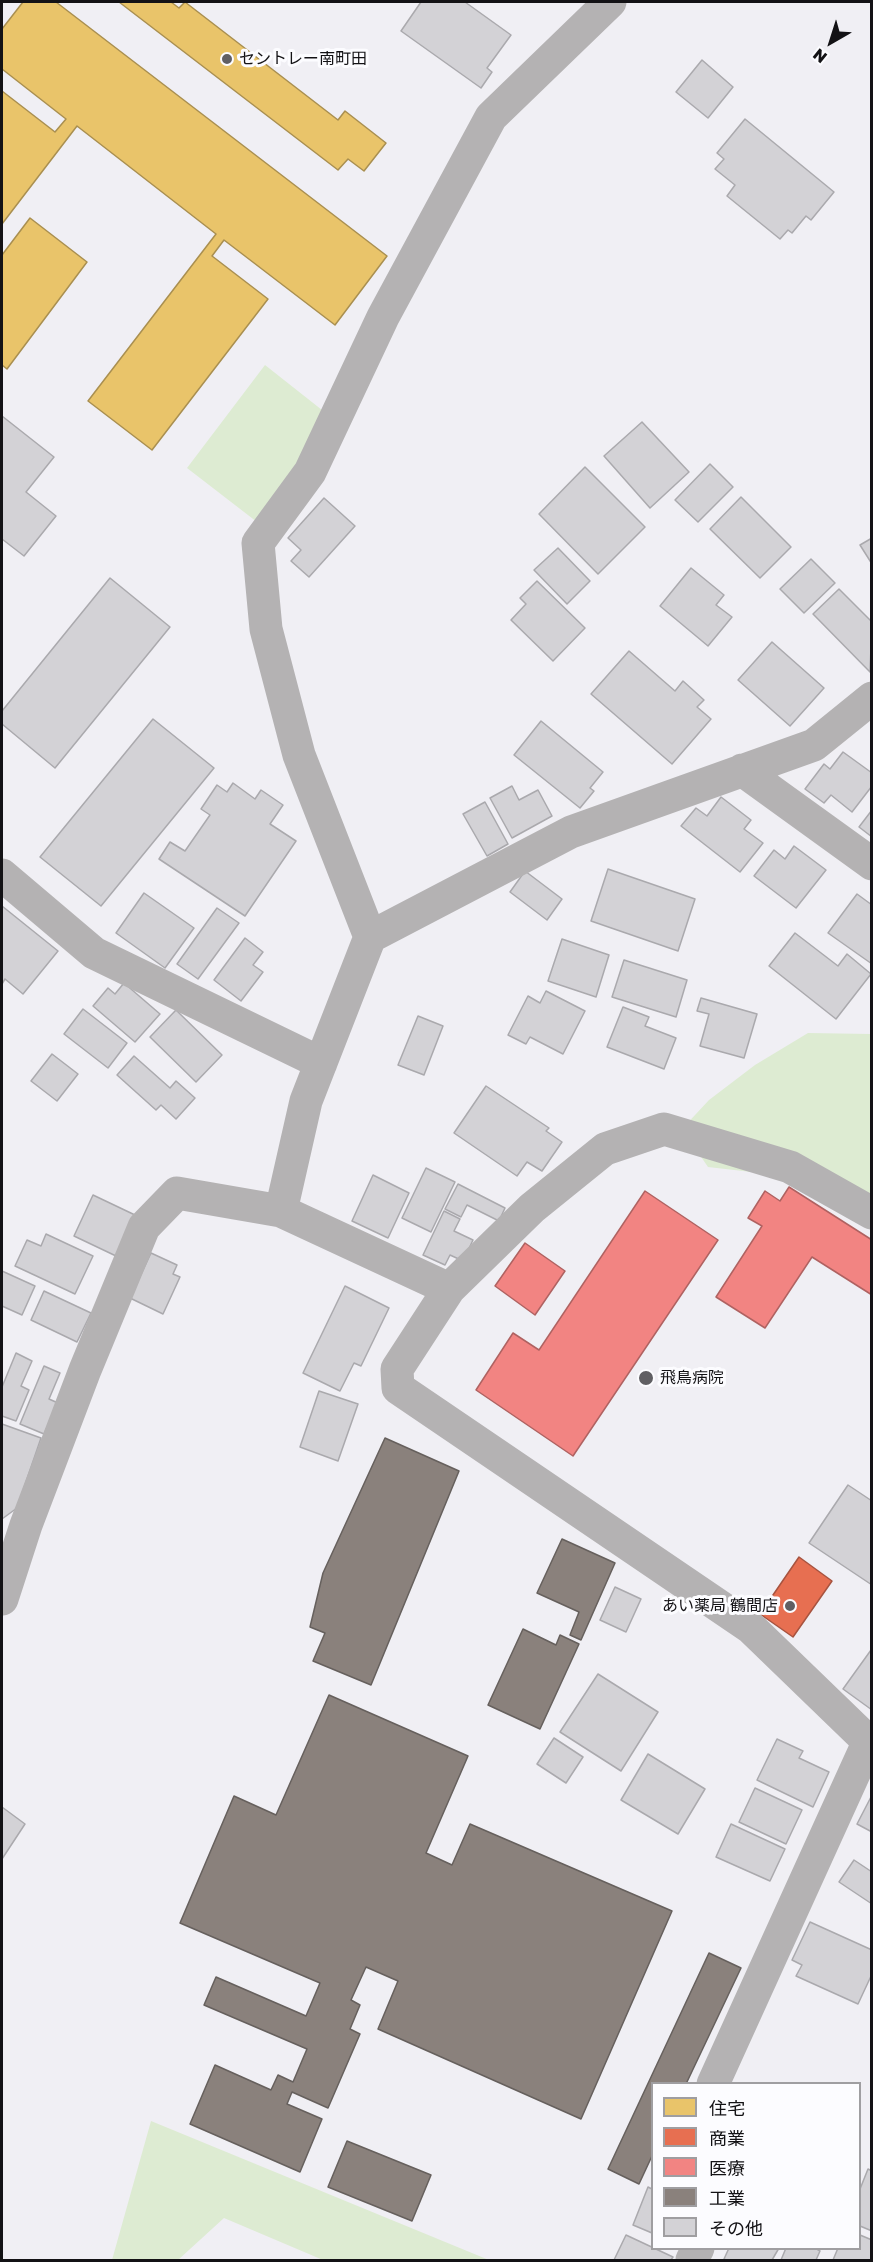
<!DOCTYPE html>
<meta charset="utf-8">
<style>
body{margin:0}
#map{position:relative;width:873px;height:2262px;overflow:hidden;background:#f0eff4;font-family:"Golos Text","Noto Sans JP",sans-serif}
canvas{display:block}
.frame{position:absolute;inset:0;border:3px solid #131215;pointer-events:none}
.legend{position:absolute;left:651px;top:2082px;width:210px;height:168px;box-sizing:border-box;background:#fcfcff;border:2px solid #9f9ea1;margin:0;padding:8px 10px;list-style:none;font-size:18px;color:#131215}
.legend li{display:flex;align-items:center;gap:12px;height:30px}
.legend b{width:30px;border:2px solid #9f9ea1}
.north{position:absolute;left:801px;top:12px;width:60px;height:60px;-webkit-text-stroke:4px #fcfcff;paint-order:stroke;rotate:219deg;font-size:16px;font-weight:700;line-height:24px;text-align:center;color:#131215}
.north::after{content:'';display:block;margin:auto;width:21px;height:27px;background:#131215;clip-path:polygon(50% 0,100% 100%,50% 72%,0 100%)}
</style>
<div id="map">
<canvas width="873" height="2262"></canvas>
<div class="frame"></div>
<ul class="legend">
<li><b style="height:16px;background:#e9c46a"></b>住宅</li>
<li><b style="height:16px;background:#e76f51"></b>商業</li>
<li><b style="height:16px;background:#f28482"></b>医療</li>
<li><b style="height:16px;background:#8a817c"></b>工業</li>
<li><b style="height:16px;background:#d3d2d6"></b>その他</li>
</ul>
<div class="north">N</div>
</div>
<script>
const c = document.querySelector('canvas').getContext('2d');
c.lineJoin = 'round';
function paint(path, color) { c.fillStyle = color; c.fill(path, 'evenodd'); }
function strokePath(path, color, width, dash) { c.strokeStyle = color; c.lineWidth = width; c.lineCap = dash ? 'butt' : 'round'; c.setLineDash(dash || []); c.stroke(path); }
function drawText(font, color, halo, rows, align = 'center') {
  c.font = font + ' "Golos Text","Noto Sans JP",sans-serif'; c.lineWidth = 6; c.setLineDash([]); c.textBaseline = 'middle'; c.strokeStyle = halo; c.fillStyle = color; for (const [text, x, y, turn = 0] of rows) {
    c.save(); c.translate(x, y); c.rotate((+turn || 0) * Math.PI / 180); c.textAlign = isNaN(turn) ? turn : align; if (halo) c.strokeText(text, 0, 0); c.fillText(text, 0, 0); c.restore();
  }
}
paint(new Path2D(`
 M265,365L322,410L299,463L257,522L187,468Z
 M808,1033L871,1034V1199L847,1183L708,1167L682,1129L709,1100L755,1065Z
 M151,2121L489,2260H323L224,2218L178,2260H112Z`), '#ddebd2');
const homes = new Path2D(`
 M23,2H56L387,256L335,325L224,240L212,256L268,299L152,450L88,401L216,234L77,126L2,224V91L55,132L66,119L2,69V29Z
 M119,2H171L179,8L185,2L338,120L345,111L386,143L364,171L348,159L338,170Z
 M30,218L87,262L7,369L2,365V255Z`);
paint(homes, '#e9c46a');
strokePath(homes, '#a98f50', 1.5);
const shops = new Path2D(`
 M799,1557L832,1581L793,1637L760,1614Z`);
paint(shops, '#e76f51');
strokePath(shops, '#a7533f', 1.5);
const health = new Path2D(`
 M789,1187L872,1240V1295L812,1257L765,1328L716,1297L762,1226L748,1218L765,1191L780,1201Z
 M645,1191L718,1240L573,1456L476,1390L513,1333L539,1350Z
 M525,1243L565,1271L535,1315L495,1286Z`);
paint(health, '#f28482');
strokePath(health, '#af6261', 1.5);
const industry = new Path2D(`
 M385,1438L459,1471L371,1685L313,1661L325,1633L310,1627L323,1573Z
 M562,1539L615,1563L581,1640L570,1635L579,1612L537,1593Z
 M523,1629L556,1645L560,1635L579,1644L540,1729L488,1705Z
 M329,1695L468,1756L426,1853L452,1865L470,1824L672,1911L581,2119L378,2029L398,1981L366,1967L351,2000L360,2005L350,2029L360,2034L328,2108L292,2092L287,2104L322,2119L300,2172L190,2124L215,2065L271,2090L278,2075L293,2082L307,2049L204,2005L216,1977L306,2016L320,1983L180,1923L234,1796L276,1815Z
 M709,1953L741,1968L686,2084H652V2156L639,2184L608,2169Z
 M347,2141L431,2175L412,2221L328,2187Z`);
paint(industry, '#8a817c');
strokePath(industry, '#66605d', 1.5);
const building = new Path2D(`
 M421,2H465L511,35L487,68L492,72L481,88L401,31Z
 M702,60L733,87L708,118L676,92Z
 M745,119L834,192L811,220L806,216L792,233L788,230L780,239L727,196L735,185L715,169L724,159L717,153Z
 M2,416L54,457L26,492L56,516L24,556L2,539Z
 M642,422L689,472L650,508L604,456Z
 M710,464L733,487L698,522L675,500Z
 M585,467L645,527L598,574L539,514Z
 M741,497L791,547L760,578L710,529Z
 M324,498L355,526L309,577L291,561L301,550L288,538Z
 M872,538V564L860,545Z
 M558,548L590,581L567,604L534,570Z
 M811,559L835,583L804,613L780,589Z
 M691,568L724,595L716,605L732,617L708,646L660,606Z
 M110,578L170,627L55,768L2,724V711Z
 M537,581L585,628L553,661L511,620L526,604L520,598Z
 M839,589L872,622L870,672L813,614Z
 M772,642L824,688L790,726L738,680Z
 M629,651L675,691L683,681L704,700L697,707L711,719L672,764L591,694Z
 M153,719L214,768L101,906L40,857Z
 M541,721L603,772L590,788L594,791L580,808L514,755Z
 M843,752L872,773V786L852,812L831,795L824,803L805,789L824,764L830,769Z
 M233,783L255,799L261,790L283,805L270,824L296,841L245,916L159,859L170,842L185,851L210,815L201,809L217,785L227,792Z
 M512,786L519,800L538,790L552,816L512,838L490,798Z
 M721,797L751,820L744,829L763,843L740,872L681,826L696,808L707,816Z
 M485,802L508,844L487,856L463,814Z
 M872,810V837L859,827Z
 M794,846L826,870L796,908L754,876L774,850L785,859Z
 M608,869L695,899L678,951L591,921Z
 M525,871L562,899L547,920L510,892Z
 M144,893L194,928L165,968L116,933Z
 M857,894L872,905V964L828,933Z
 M2,906L58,951L23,994L5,979L2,984Z
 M217,908L239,923L198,979L177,964Z
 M795,933L838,966L847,954L871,974L836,1019L769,966Z
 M245,938L263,952L253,965L263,972L241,1001L214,980Z
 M562,939L609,955L596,997L548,981Z
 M624,960L687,980L676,1017L612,997Z
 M124,983L160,1014L135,1042L93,1006L108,988L115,994Z
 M546,991L585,1011L563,1054L530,1037L526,1044L508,1035L528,996L540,1003Z
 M701,998L757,1014L744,1058L700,1046L709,1014L697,1011Z
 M623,1007L649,1017L645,1026L676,1038L664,1069L607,1047Z
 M83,1009L127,1043L108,1068L64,1034Z
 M176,1010L222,1055L196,1082L150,1037Z
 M418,1016L443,1026L424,1075L398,1065Z
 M52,1054L78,1074L57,1101L31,1081Z
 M134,1056L170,1088L176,1081L195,1098L176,1119L161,1105L156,1110L117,1075Z
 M486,1086L549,1128L546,1131L562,1142L542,1171L527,1162L517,1176L454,1133Z
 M426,1168L455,1182L431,1232L402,1218Z
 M373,1175L409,1193L388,1238L352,1221Z
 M458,1184L505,1208L499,1221L467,1205L461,1217L445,1209Z
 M93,1195L135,1215L116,1256L74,1236Z
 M444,1211L460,1219L454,1231L473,1240L463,1261L450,1255L445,1265L423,1255Z
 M46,1234L93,1256L75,1294L15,1266L27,1240L41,1246Z
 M151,1253L177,1265L173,1274L180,1277L163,1314L130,1298Z
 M2,1271L35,1286L22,1315L2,1306Z
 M345,1286L389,1308L361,1366L354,1363L340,1391L303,1373Z
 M44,1291L91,1313L77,1342L31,1320Z
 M16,1353L32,1361L21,1386L29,1390L16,1421L2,1416V1387Z
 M44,1366L60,1373L49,1399L58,1403L44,1434L20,1424Z
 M319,1391L358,1404L338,1461L300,1447Z
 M2,1424L41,1438L17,1508L2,1519Z
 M848,1485L872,1501V1585L809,1543Z
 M615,1587L641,1599L626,1632L600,1620Z
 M871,1650L872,1651V1710L843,1689Z
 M598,1674L658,1712L621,1771L560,1732Z
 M554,1738L583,1757L566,1783L537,1764Z
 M777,1739L803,1751L799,1758L829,1772L813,1807L757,1780Z
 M648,1754L705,1789L678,1834L621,1800Z
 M755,1788L802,1810L786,1844L739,1822Z
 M872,1795V1832L857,1824Z
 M2,1807L25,1824L2,1859Z
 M731,1824L785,1849L770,1881L716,1857Z
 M854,1860L872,1872V1904L839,1882Z
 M810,1922L872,1950V1974L858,2004L796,1976L802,1965L792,1960Z
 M868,2169L872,2171V2231L860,2226V2189Z
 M648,2187L652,2189V2233L633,2225Z
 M626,2235L673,2257L671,2260H614Z
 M860,2235L872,2240V2260H833L838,2248H860Z
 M729,2248H779L772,2260H726L724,2259Z
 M786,2248H815L820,2251L816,2260H781Z`);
paint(building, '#d3d2d6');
strokePath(building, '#aaa9ad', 1.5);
strokePath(new Path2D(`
 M742,770L872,864
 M2,875L94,953L321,1063
 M370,937L299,755L266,629L258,543L310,472L383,317L491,117L610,2
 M281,1211L306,1101L370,937L571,832L814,745L872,698
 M872,1213L790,1167L664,1129L605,1149L532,1208L449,1289L397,1369L398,1388L750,1627L872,1745
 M2,1599L26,1525L85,1370L144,1227L177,1193L281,1211L449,1289
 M713,2084L868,1743
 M692,2260L698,2248`), '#b4b2b3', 33);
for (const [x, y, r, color] of [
 [227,59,6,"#605f63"],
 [646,1378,8,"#605f63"],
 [790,1606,6,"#605f63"]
]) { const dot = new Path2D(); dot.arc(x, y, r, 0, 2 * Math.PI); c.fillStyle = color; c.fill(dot); strokePath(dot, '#fcfcff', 2); }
drawText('16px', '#131215', '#fcfcff', [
 ["セントレー南町田",239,59],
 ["飛鳥病院",660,1378],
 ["あい薬局 鶴間店",778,1606,"right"]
], 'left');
</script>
